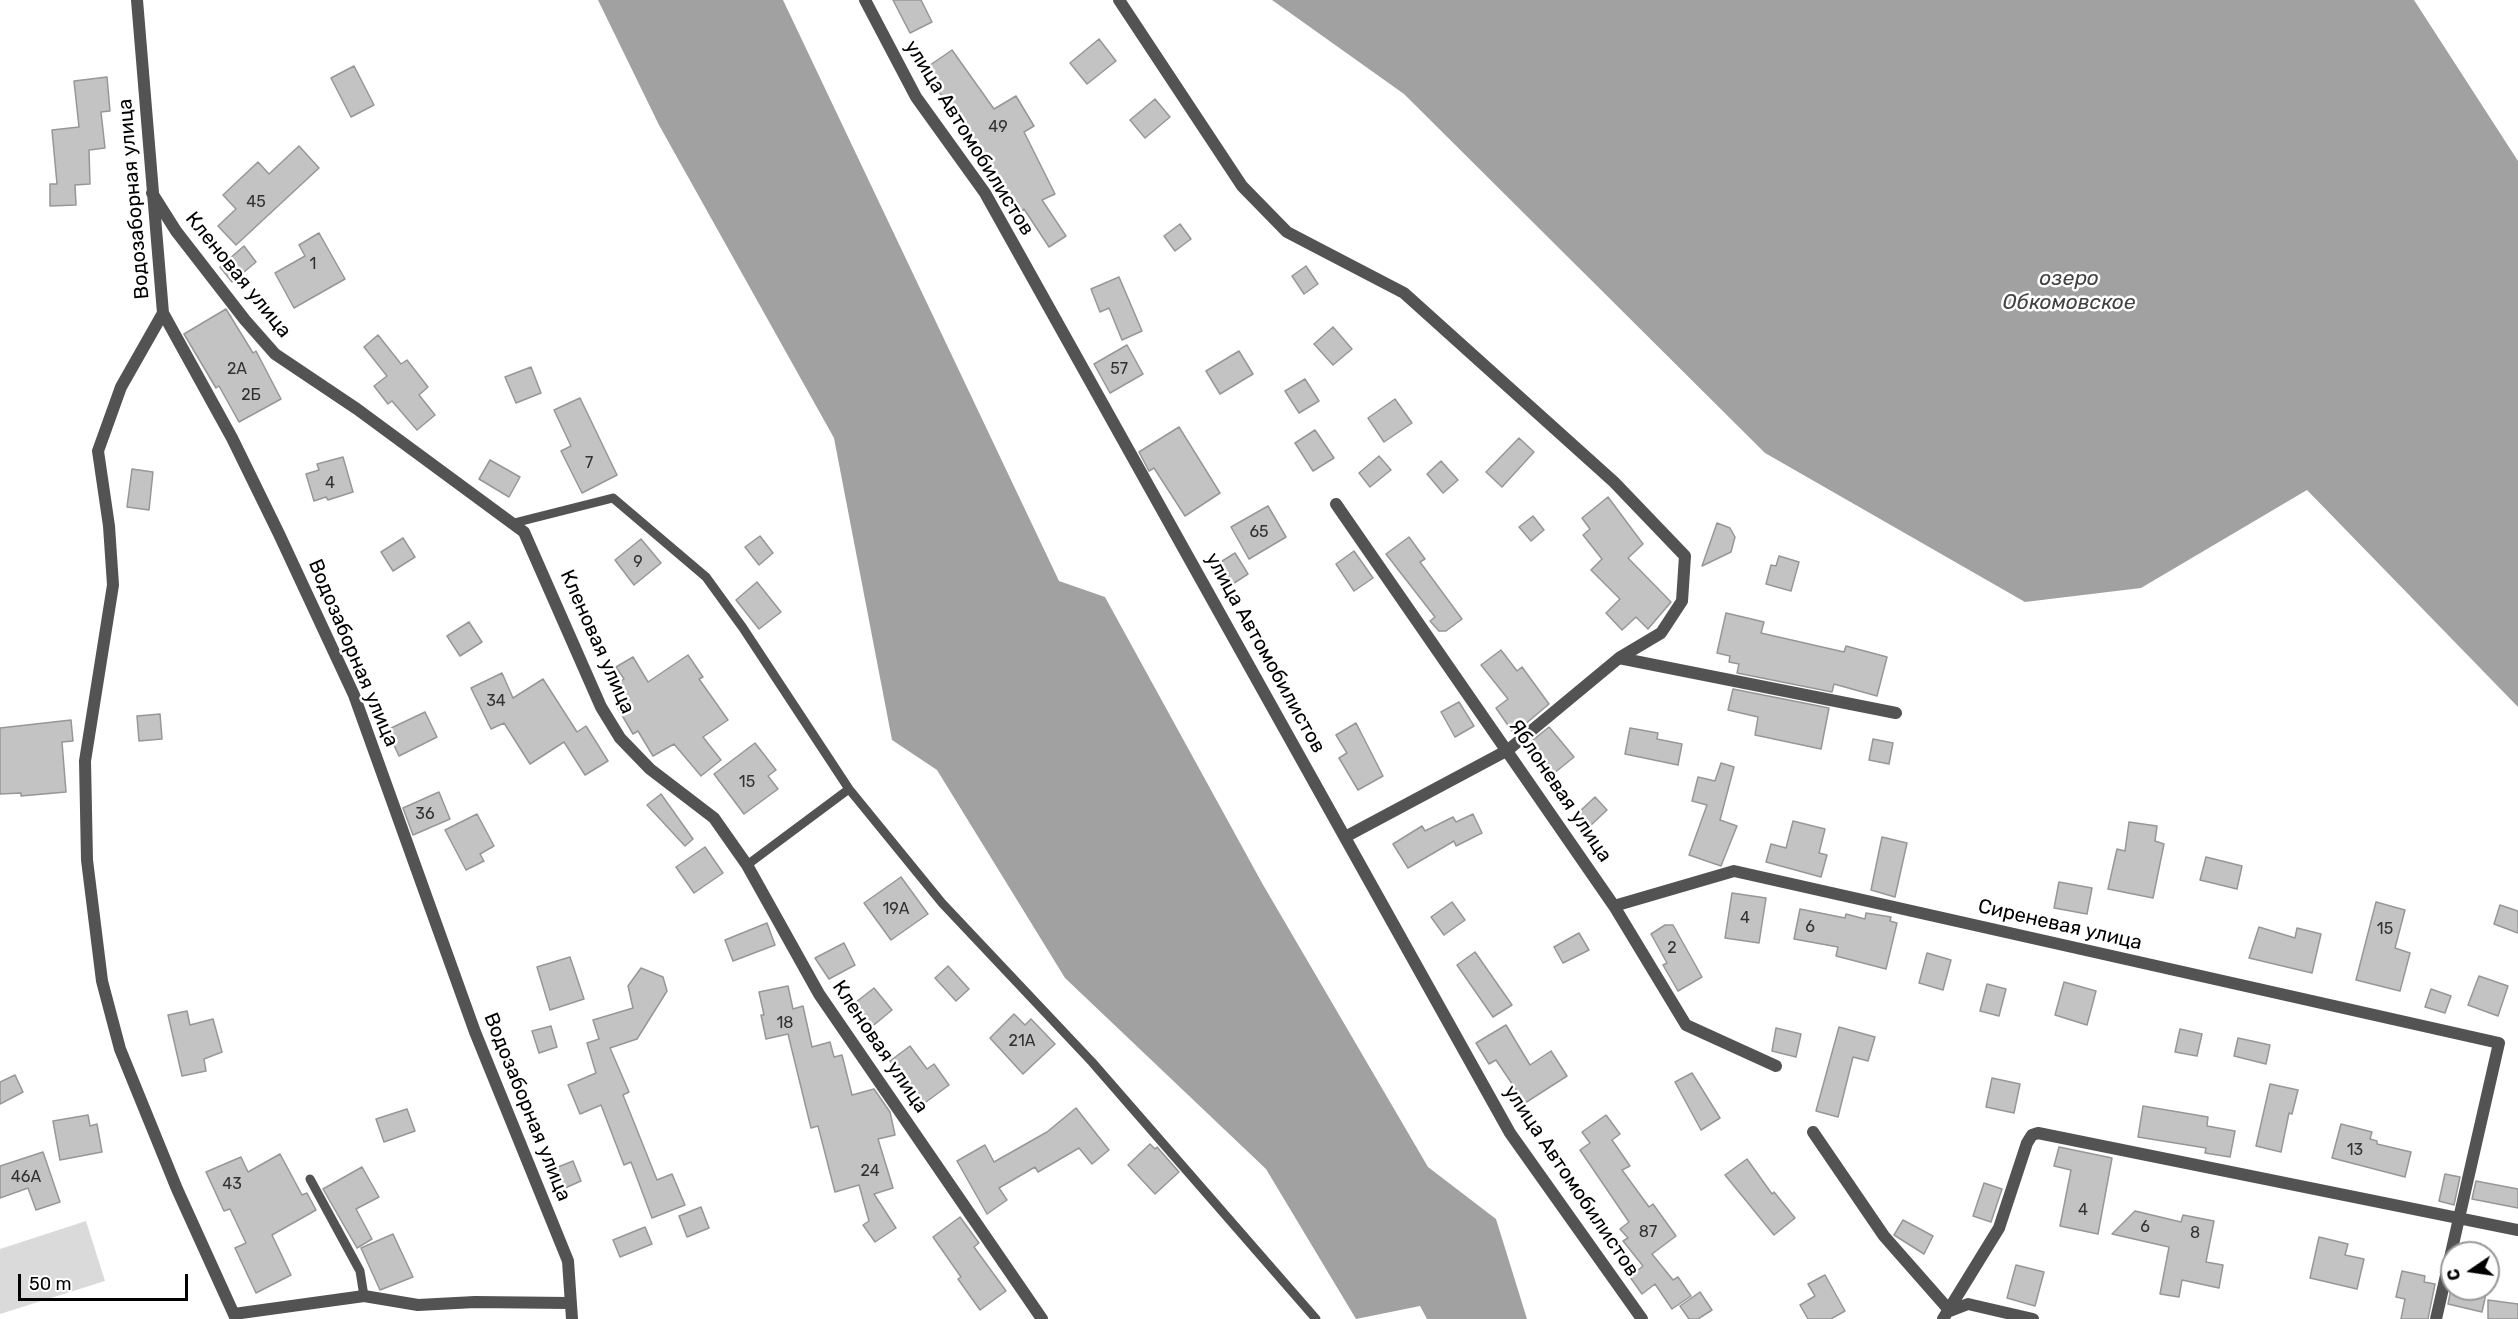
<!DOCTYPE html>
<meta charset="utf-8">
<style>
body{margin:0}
#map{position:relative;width:2518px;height:1319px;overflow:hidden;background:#fff;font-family:Rubik,sans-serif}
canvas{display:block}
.north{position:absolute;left:2440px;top:1241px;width:60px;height:60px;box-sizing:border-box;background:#fff;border:2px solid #999;border-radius:50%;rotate:257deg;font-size:16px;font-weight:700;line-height:24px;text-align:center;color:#000}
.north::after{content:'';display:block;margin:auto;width:21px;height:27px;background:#000;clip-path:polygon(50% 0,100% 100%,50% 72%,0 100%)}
.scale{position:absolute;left:18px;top:1274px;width:170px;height:27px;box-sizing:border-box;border:3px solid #000;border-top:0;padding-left:8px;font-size:18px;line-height:21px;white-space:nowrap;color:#000;-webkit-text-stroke:4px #fff;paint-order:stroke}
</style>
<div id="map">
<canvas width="2518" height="1319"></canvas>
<div class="north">С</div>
<div class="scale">50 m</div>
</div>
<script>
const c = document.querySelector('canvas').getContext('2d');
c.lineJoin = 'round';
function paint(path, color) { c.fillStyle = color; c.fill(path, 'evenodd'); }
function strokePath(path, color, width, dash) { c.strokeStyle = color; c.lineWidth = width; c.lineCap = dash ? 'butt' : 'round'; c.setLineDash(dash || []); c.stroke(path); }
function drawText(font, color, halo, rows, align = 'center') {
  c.font = font + ' Rubik,sans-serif'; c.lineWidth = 5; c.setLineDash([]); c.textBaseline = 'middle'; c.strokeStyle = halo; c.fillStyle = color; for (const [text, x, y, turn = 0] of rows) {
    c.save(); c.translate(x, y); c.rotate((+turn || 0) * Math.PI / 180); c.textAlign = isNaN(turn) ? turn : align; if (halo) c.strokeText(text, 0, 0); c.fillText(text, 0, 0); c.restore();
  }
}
paint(new Path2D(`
 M86,1221L105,1281L0,1314V1249Z`), '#dadada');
paint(new Path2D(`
 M598,0H783L1059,581L1105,597L1262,883L1428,1167L1496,1219L1527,1319H1427L1420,1306L1356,1319L1266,1169L1065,978L937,770L892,740L834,438L659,125Z
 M1272,0H2414L2518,161V707L2307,490L2141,588L2025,602L1765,453L1404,94Z`), '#a1a1a1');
const building = new Path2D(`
 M893,0H921L932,22L910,33Z
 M1099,39L1116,61L1087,84L1070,63Z
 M952,50L994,109L1016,96L1034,126L1024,132L1055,194L1042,200L1066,236L1049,247L1024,209L1013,215L983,156L981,157L949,102L947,103L923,70Z
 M354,66L374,105L351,117L331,78Z
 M107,77L110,111L101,112L105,148L89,150L90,184L75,185L76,205L50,206V184H57L52,130L79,127L74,81Z
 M1155,99L1170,117L1145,138L1130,120Z
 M299,146L319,168L236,245L218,226L236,209L223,195L258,162L269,174Z
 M1180,224L1191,239L1175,251L1164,236Z
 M319,233L345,279L294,308L275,273L305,256L299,245Z
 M244,246L256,262L232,282L220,267Z
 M1306,266L1318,284L1304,294L1292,276Z
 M1119,277L1142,331L1122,340L1109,308L1100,312L1091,289Z
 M226,309L253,353L256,351L281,399L239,422L219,386L216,388L184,334Z
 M1333,327L1352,349L1333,365L1314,344Z
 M378,335L401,364L407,360L428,387L419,395L435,415L417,430L392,401L388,404L374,386L387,376L364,347Z
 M1127,345L1143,374L1110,393L1094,364Z
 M1239,351L1253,374L1220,394L1206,371Z
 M531,367L541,393L516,403L505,377Z
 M1305,379L1319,401L1299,413L1285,391Z
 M580,398L617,475L582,493L561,451L571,446L554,410Z
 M1395,399L1412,423L1384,442L1368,418Z
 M1179,427L1220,493L1185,516L1154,468L1149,471L1139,452Z
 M1315,430L1334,458L1313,471L1295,443Z
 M1519,438L1534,452L1502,487L1486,472Z
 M1379,456L1391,470L1370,487L1359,473Z
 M343,457L353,492L328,500L326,497L314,501L306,474L319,470L317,464Z
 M490,460L520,477L509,497L479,479Z
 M1441,461L1458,480L1443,493L1427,474Z
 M132,469L153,472L149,510L127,507Z
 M1608,497L1643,544L1628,558L1671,602L1648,629L1636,617L1622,630L1606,613L1620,599L1591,570L1602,559L1583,535L1590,529L1582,518Z
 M1268,506L1286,537L1249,559L1231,527Z
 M1533,516L1544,530L1531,541L1519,527Z
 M1717,523L1730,528L1735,537L1731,552L1702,566Z
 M760,536L773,553L759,565L745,547Z
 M1409,537L1425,559L1420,562L1462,619L1446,631H1439L1430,621L1435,617L1386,554Z
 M403,538L415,557L393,571L381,552Z
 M641,539L661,563L634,585L615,560Z
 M1354,551L1373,578L1354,591L1336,564Z
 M1235,553L1248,574L1225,589L1211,568Z
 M1779,556L1799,562L1791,591L1766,584L1771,565L1776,566Z
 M757,582L781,612L759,629L736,600Z
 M1726,613L1764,622L1761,633L1844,652L1846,646L1887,657L1877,696L1834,684L1832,692L1737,673L1739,664L1729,662L1730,656L1717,653Z
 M469,622L482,642L460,656L447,636Z
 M1501,650L1517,671L1522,667L1549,704L1517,731L1515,728L1512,731L1496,708L1508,699L1481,665Z
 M688,655L703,677L699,679L728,720L703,737L721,760L701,776L674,744L653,756L638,731L633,734L616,705L621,701L612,687L624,679L616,667L633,657L648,682Z
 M502,673L513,698L543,679L577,732L586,726L608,761L585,775L564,742L530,764L504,723L491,729L471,688Z
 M1733,689L1829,708L1821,749L1755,735L1758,717L1728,710Z
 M1459,702L1474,726L1455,737L1441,712Z
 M425,712L437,737L399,756L387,730Z
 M160,714L162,739L139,741L137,716Z
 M71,720L73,741L62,742L66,792L21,796V793L0,794V728Z
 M1356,723L1383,776L1358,790L1339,758L1347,753L1336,735Z
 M1549,727L1574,757L1553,774L1528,744Z
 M1630,728L1658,733L1657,739L1682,744L1678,765L1625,754Z
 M1873,739L1893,743L1889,764L1869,760Z
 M755,743L776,770L768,776L778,789L744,814L714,774Z
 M1721,763L1734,767L1720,820L1737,826L1721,866L1689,855L1707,805L1692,801L1698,777L1715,781Z
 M439,792L450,819L413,835L403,808Z
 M661,794L693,839L685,846L647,805Z
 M1595,797L1607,810L1590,826L1578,813Z
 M477,814L494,846L480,854L484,861L466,870L445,830Z
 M1473,814L1482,833L1456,846L1454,841L1408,868L1393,844L1422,826L1425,831L1453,817L1456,822Z
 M1793,821L1825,829L1819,853L1827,855L1821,877L1766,862L1771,844L1786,848Z
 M2129,822L2157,826L2155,841L2164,844L2153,898L2108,889L2117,849L2125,851Z
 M1882,837L1907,843L1895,897L1871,890Z
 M705,847L723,873L694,893L676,867Z
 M2206,857L2242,866L2237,889L2200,880Z
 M901,877L928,914L891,940L864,903Z
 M2059,882L2092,888L2087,914L2054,908Z
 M1732,893L1766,898L1759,943L1725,938Z
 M1452,902L1465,920L1444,935L1431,917Z
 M2376,902L2405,910L2395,948L2410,953L2400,991L2356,980Z
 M2500,905L2518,911V933L2494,924Z
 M1800,909L1845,918L1846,914L1865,919L1866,913L1891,917L1890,921L1897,923L1886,969L1836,956L1838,947L1794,939Z
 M767,923L775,945L733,961L725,940Z
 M1665,925H1673L1702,977L1678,991L1663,965L1667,963L1651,934Z
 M2259,927L2295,938L2297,928L2321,934L2312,973L2249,958Z
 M1579,933L1589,950L1563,963L1554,947Z
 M844,943L855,965L829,979L815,958Z
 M1475,952L1512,1005L1493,1017L1457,965Z
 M1927,953L1951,960L1943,990L1919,983Z
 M570,957L584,999L550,1010L537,967Z
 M948,966L969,989L956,1001L935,978Z
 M641,968L663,977L667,991L637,1039L610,1048L629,1092L623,1095L657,1180L672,1174L685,1205L652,1218L631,1162L624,1165L601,1105L580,1114L568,1085L596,1073L587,1043L599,1039L593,1020L633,1008L628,986Z
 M2479,976L2508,986L2498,1016L2468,1005Z
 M2064,982L2096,991L2087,1025L2055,1015Z
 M1987,984L2006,989L1999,1016L1980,1011Z
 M788,986L793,1009L803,1006L812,1047L830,1042L834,1057L842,1055L852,1095L874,1089L890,1112L895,1135L878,1139L893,1188L874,1194L896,1228L875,1242L863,1225L869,1221L859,1185L835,1192L818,1126L811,1128L788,1034L766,1039L761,1015H764L759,992Z
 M874,988L892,1010L869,1029L851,1006Z
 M2431,989L2451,996L2445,1013L2425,1007Z
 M187,1011L190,1025L213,1019L222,1052L204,1059L206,1071L182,1076L168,1015Z
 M1014,1014L1025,1025L1031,1019L1055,1044L1023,1074L990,1038Z
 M1506,1025L1530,1065L1551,1051L1567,1076L1525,1103L1496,1060L1489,1064L1476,1043Z
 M551,1026L557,1047L539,1053L532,1031Z
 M1839,1027L1875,1037L1868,1061L1853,1057L1838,1117L1816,1111Z
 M1776,1028L1801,1034L1796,1057L1772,1051Z
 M2180,1029L2202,1034L2197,1056L2175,1052Z
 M2238,1038L2270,1045L2266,1064L2234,1056Z
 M910,1046L927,1069L934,1064L949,1085L922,1105L890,1061Z
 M1692,1073L1720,1118L1701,1130L1675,1082Z
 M15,1075L23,1092L0,1104V1082Z
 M1992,1078L2020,1084L2014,1113L1986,1107Z
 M2270,1084L2298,1090L2292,1114L2289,1113L2281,1152L2256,1146Z
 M2143,1106L2208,1117L2207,1126L2235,1131L2230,1157L2205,1153L2206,1148L2138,1137Z
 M1076,1108L1109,1150L1092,1164L1079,1148L1038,1172L1035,1167L999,1188L1007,1200L987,1214L957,1161L985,1145L994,1162L1047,1132Z
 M407,1109L415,1131L384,1142L376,1119Z
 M88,1115L90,1126L97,1124L102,1152L60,1160L53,1121Z
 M1606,1115L1620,1134L1612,1140L1630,1166L1622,1170L1649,1207L1653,1204L1676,1236L1652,1254L1673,1280L1678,1277L1691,1296L1672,1309L1655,1284L1642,1294L1630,1277L1643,1266L1623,1241L1628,1238L1620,1229L1629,1222L1580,1150L1590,1143L1582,1132Z
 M2341,1124L2372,1132L2370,1139L2377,1141V1144L2411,1152L2405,1177L2332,1158Z
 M1150,1144L1155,1149L1157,1147L1179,1172L1155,1194L1128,1165Z
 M2059,1147L2112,1158L2098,1234L2060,1226L2071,1170L2054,1166Z
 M43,1152L60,1202L36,1210L28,1188L0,1198V1166Z
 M280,1154L302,1195L307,1193L316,1210L272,1235L291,1275L256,1293L235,1248L246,1243L230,1209L224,1211L206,1172L241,1157L248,1172Z
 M1747,1159L1772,1194L1774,1192L1795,1218L1774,1235L1725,1175Z
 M573,1161L581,1181L556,1192L548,1171Z
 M362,1167L379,1197L356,1209L372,1239L357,1248L323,1189Z
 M2445,1174L2460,1177L2454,1205L2439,1201Z
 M2476,1181L2518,1189V1208L2472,1199Z
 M1984,1183L2002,1189L1991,1222L1973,1216Z
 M701,1207L709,1228L687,1237L679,1216Z
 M2135,1211L2181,1222L2183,1215L2214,1221L2206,1262L2223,1265L2219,1288L2182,1280L2179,1297L2160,1294L2169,1247L2112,1234Z
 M960,1217L979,1243L974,1247L1006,1291L980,1310L958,1279L961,1277L933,1237Z
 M1903,1220L1933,1236L1924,1254L1894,1235Z
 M645,1227L652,1244L620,1257L613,1240Z
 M393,1234L413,1277L380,1290L361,1248Z
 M2319,1237L2348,1244L2345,1255L2364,1259L2357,1289L2310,1278Z
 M2016,1265L2044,1272L2035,1306L2007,1298Z
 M2402,1271L2425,1276L2424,1282L2435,1284L2428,1319H2401L2405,1299L2396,1297Z
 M1825,1275L1845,1311L1831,1319H1808L1800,1305L1815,1296L1808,1284Z
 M2451,1289H2487L2482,1312L2448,1304Z
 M1700,1292L1712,1310L1698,1319H1689L1680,1306Z
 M2488,1300L2518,1304V1319H2488Z`);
paint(building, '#c3c3c3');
strokePath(building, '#979797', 1.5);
strokePath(new Path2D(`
 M514,523L613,498L706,577L743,628L849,789L942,903L1092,1062L1316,1319
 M747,865L849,789
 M310,1179L360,1271L364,1296`), '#535353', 9);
strokePath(new Path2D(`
 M137,0L163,313L232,438L279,534L354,695L475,1032L568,1261L572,1319
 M865,0L916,97L985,193L1510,1133L1642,1319
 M1119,0L1242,186L1287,232L1404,293L1614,482L1685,556L1682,601L1661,633L1619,658L1508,750L1345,837
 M152,193L176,231L245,320L275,354L357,409L524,532L601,707L620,738L650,769L714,818L747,865L819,994L1042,1319
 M163,313L121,387L98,451L109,526L113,585L85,761L87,860L102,981L120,1049L177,1189L236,1319
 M1336,504L1614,906L1686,1025L1776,1066
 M1619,658L1896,713
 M1614,906L1734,871L2499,1043L2436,1319
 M1813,1132L1884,1236L1950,1311L1968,1304L2033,1319
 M234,1314L364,1296L418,1305L475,1302L569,1303
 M1943,1319L1999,1228L2027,1143L2032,1135L2038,1133L2518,1230`), '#535353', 12);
drawText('16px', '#313131', null, [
 ["49",998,127],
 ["45",256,202],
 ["1",313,264],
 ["2А",237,369],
 ["57",1119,369],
 ["2Б",251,395],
 ["7",589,463],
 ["4",330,483],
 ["65",1259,532],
 ["9",638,562],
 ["34",496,701],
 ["15",747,782],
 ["36",425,814],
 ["19А",896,909],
 ["4",1745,918],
 ["6",1810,927],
 ["15",2385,929],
 ["2",1672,948],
 ["18",785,1023],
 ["21А",1022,1041],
 ["13",2355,1150],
 ["24",870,1171],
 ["46А",26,1177],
 ["43",232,1184],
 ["4",2083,1210],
 ["6",2145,1227],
 ["87",1648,1232],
 ["8",2195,1233]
]);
drawText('20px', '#000', '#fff', [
 ["улица Автомобилистов",969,138,58],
 ["Водозаборная улица",134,199,-95],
 ["Кленовая улица",238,275,51],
 ["Кленовая улица",597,642,66],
 ["Водозаборная улица",353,653,67],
 ["улица Автомобилистов",1265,653,61],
 ["Яблоневая улица",1560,791,56],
 ["Сиреневая улица",2060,925,13],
 ["Кленовая улица",880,1047,56],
 ["Водозаборная улица",527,1107,68],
 ["улица Автомобилистов",1571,1181,56]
]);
drawText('italic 21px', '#424242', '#fff', [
 ["озеро",2069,279],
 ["Обкомовское",2069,303]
]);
</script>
